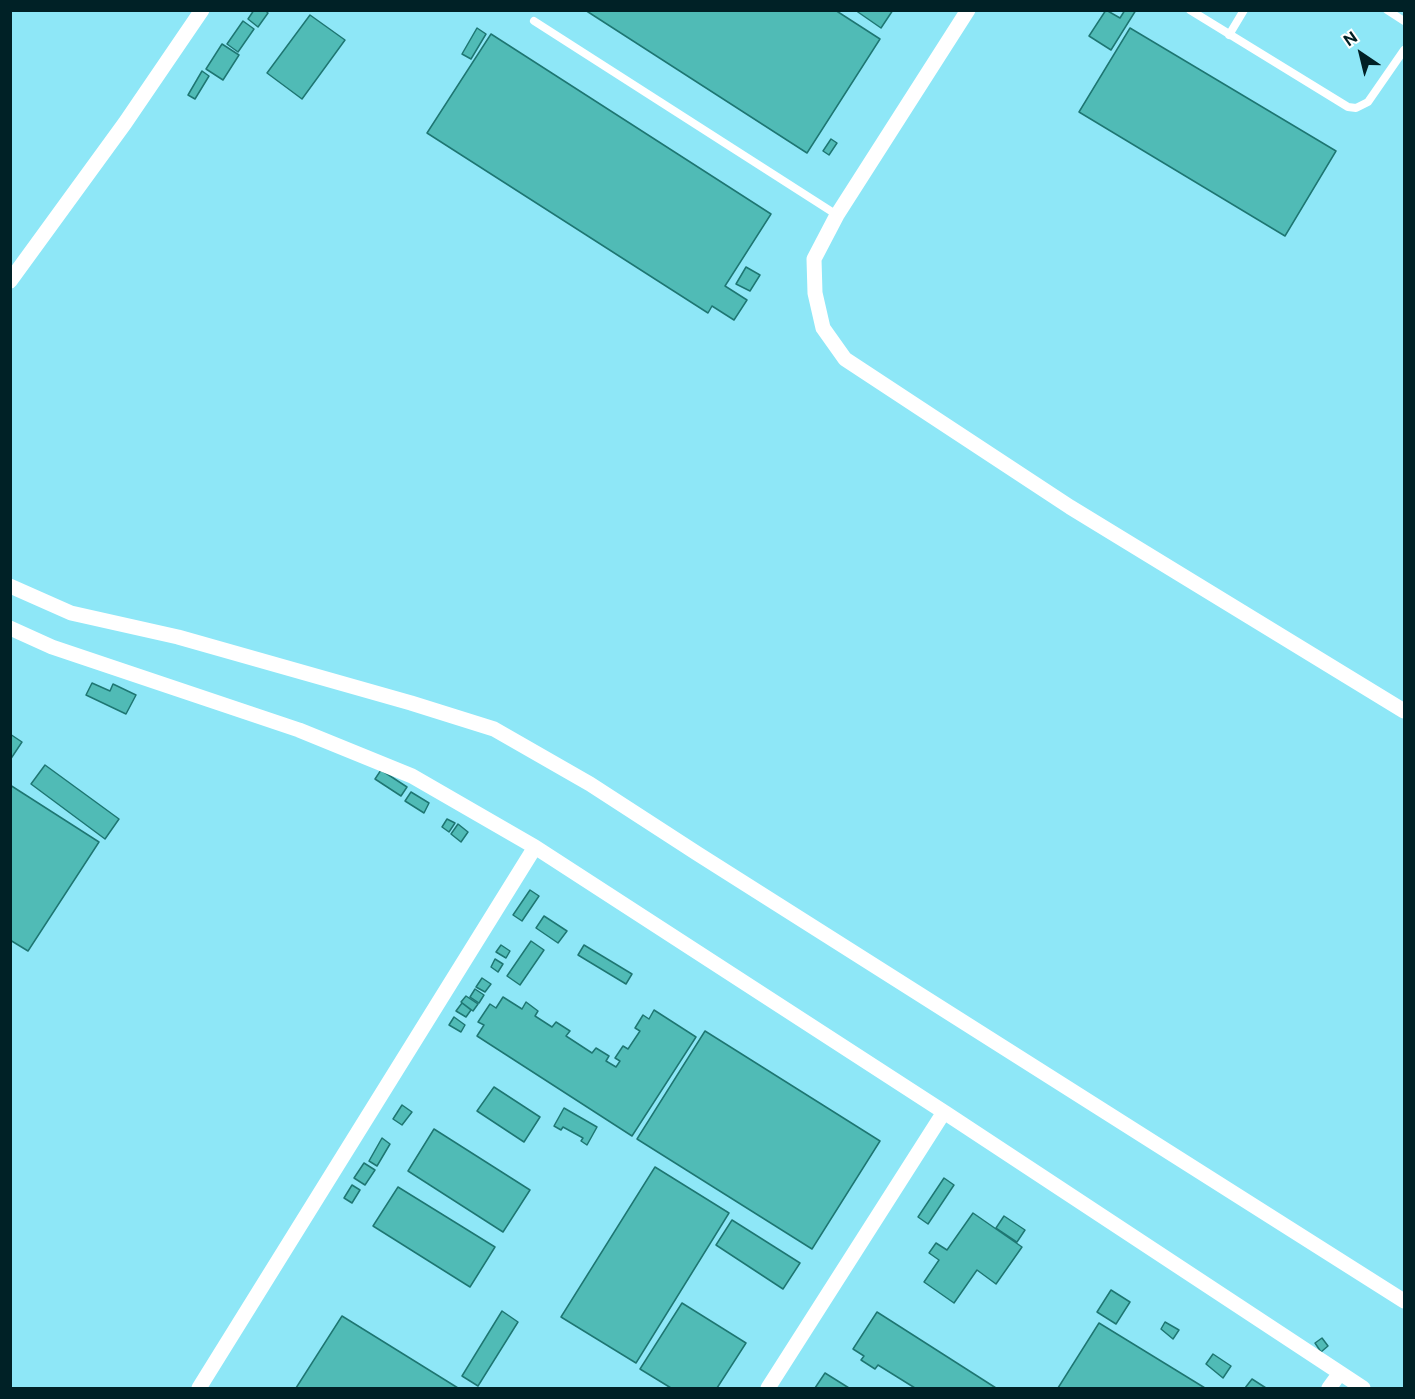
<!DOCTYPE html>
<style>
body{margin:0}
#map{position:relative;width:1415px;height:1399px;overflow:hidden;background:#b5eef9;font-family:"Public Sans",sans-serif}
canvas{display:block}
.frame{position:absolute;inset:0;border:12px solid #002126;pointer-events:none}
.north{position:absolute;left:1331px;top:24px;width:60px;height:60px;-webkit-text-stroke:4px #fff;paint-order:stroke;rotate:325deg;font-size:16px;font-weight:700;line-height:24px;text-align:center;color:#002126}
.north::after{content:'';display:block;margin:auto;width:21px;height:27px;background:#002126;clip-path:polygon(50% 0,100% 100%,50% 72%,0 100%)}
</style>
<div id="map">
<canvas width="1415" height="1399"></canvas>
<div class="frame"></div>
<div class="north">N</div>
</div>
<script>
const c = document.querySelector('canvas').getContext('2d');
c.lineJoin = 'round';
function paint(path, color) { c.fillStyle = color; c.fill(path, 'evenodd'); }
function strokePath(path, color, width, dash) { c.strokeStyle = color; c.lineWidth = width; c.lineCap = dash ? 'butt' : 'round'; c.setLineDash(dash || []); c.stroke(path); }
paint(new Path2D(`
 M11,11H1404V1388H11Z`), '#8ee7f7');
const building = new Path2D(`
 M254,10H265L268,13L258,27L248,19Z
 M585,10H835L880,39L807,153Z
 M855,10H893L881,28Z
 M1106,10L1120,18L1125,10H1136L1111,50L1089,36Z
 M310,15L345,40L302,99L267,73Z
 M243,21L254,29L238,52L227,44Z
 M477,28L486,34L471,59L462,54Z
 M1130,28L1336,151L1285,236L1079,112Z
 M491,34L771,214L725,286L747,300L734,320L712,306L708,313L427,133Z
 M222,44L239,55L223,80L206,69Z
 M202,71L209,76L195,99L188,95Z
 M831,139L837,143L829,155L823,151Z
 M746,267L760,275L750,291L736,284Z
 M92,683L110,691L113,684L136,695L126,714L86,695Z
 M10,734L22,742L10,760Z
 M45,765L119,819L105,839L31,784Z
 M381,770L407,787L401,796L375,779Z
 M10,785L99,842L28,951L10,940Z
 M411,792L429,803L424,813L405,801Z
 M447,819L455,823L449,832L442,827Z
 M458,824L468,832L461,842L451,834Z
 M530,890L539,896L522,921L513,915Z
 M544,916L567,931L558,943L536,928Z
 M531,941L544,950L520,985L507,976Z
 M501,945L510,951L506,958L496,952Z
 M584,945L632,974L626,984L578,955Z
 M495,959L503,964L498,972L491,967Z
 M482,978L491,984L485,992L476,987Z
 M475,989L484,995L479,1003L470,997Z
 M466,996L478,1004L473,1011L461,1002Z
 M503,997L522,1009L526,1002L538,1011L535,1016L552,1027L556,1022L570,1031L566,1036L592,1053L596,1048L609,1056L606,1061L616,1067L620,1061L615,1058L623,1046L628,1049L640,1031L635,1028L643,1015L649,1019L654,1010L696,1037L632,1136L477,1036L484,1025L478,1022L490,1004L496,1008Z
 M462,1003L471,1010L466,1017L456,1011Z
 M454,1017L465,1025L461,1032L449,1025Z
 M705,1031L880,1141L812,1249L637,1139Z
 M494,1087L540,1117L524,1142L477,1111Z
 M402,1105L412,1112L402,1125L393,1119Z
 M564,1108L597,1127L587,1145L581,1141L583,1138L563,1127L561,1130L554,1126Z
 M434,1129L530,1190L503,1232L408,1171Z
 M382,1138L390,1144L377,1166L369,1161Z
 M364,1163L375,1170L365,1185L354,1178Z
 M655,1167L729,1213L636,1363L561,1317Z
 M944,1178L954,1185L928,1224L918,1217Z
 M352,1185L360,1190L352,1203L344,1198Z
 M398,1187L495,1247L470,1287L373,1226Z
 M973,1213L1022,1247L996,1284L977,1270L954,1303L924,1282L939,1260L929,1253L936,1243L947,1250Z
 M1004,1216L1025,1230L1017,1242L996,1228Z
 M732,1220L800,1263L783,1289L716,1245Z
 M1111,1290L1130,1302L1116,1324L1097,1312Z
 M682,1303L746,1343L717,1388H671L640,1369Z
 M502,1311L518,1322L478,1386L462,1376Z
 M877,1312L996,1388H915L878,1365L875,1369L861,1360L864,1356L853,1349Z
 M342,1316L458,1388H296Z
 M1165,1322L1179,1330L1173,1339L1161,1329Z
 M1099,1323L1205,1388H1058Z
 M1322,1338L1328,1346L1321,1352L1315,1343Z
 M1213,1354L1231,1366L1223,1378L1206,1364Z
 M825,1373L849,1388H815Z
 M1252,1379L1266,1388H1245Z`);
paint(building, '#50bbb6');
strokePath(building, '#1e7672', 1.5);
strokePath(new Path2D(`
 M1190,10L1348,107L1356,108L1368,102L1404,50
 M1387,10L1404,21
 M534,21L837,215
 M1229,35L1244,10`), '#fff', 8);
strokePath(new Path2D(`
 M968,10L837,215L814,259L815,293L823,328L845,359L1070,507L1404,711
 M10,281L125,123L202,10
 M10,586L71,613L178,637L411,703L494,729L590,784L698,854L1404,1301
 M10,628L52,647L299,730L412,776L535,847L944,1112
 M199,1388L535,847
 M768,1388L944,1112L1363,1388
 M1329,1388L1340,1373`), '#fff', 15);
</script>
